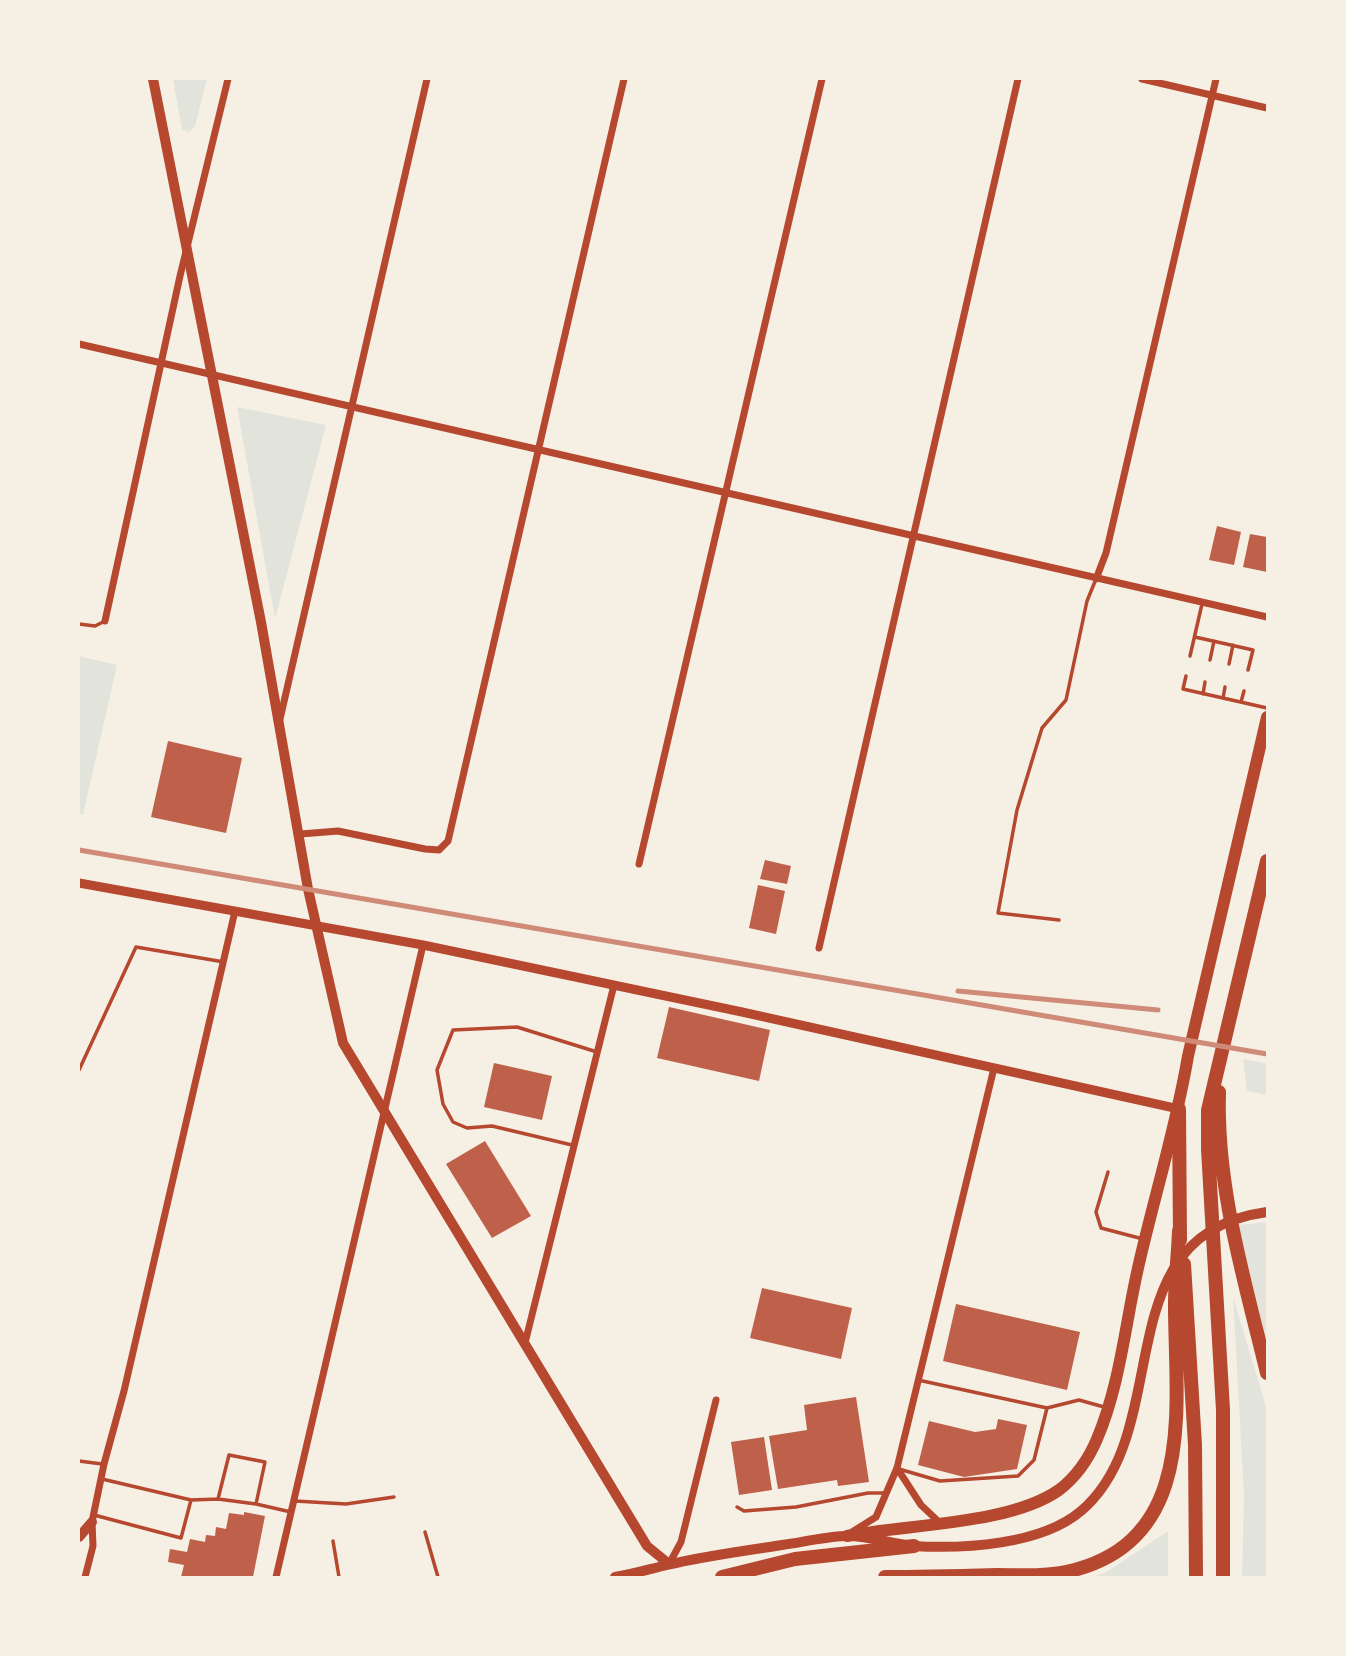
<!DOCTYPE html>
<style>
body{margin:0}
#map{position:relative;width:1346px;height:1656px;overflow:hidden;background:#f6efe4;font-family:"DM Sans",sans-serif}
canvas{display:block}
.frame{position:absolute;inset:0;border:80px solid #f6efe4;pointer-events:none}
</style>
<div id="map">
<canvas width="1346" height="1656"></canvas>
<div class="frame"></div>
</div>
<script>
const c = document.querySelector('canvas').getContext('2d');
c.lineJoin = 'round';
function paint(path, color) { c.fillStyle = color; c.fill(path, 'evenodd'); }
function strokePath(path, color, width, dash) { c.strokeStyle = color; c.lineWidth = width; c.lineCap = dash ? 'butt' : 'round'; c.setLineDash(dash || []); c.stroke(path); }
paint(new Path2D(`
 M173,79H207L195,126L189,132L182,130Z
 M237,407L326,425L275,619Z
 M79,656L117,665L83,815L79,814Z
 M1243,1059L1267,1064V1095L1247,1091Z
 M1267,1222V1343L1238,1225Z
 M1233,1297L1267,1410V1577H1242L1244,1496Z
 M1168,1531V1577H1091L1105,1573Z`), '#e2e4dc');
paint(new Path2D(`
 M1217,526L1241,532L1234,565L1209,560Z
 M1250,534L1267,537V572L1243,567Z
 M168,741L242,758L226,833L151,817Z
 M765,860L791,866L787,884L760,879Z
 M758,885L785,891L776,934L749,928Z
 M669,1007L770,1030L759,1081L657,1058Z
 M494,1063L552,1076L542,1120L484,1107Z
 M485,1141L531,1216L492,1238L446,1164Z
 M762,1288L852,1308L841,1359L750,1338Z
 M956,1304L1080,1332L1067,1390L943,1361Z
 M856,1397L869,1482L838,1486L837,1480L778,1489L769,1436L807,1430L804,1405Z
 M998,1419L1027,1425L1017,1469L964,1477L918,1465L929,1421L975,1432L996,1429Z
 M764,1437L772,1490L739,1495L731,1442Z
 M244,1512L265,1516L253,1577H181L184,1565L168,1562L170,1549L187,1552L190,1539L205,1542L206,1535L215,1536L216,1527L226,1529L229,1513L244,1515Z`), '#bf614a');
strokePath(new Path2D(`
 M79,624L95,626L105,621
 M1195,637L1253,650L1248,670
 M1190,656L1202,604
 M1210,660L1214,641
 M1229,664L1233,645
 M1186,676L1183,689L1267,708
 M1203,694L1205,682
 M1223,698L1225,687
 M1241,702L1244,691
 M1059,920L998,913L1017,810L1042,728L1066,700L1087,601L1096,579
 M79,1070L136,947L224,962
 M572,1145L492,1126L467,1128L453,1122L443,1104L437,1070L453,1030L517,1027L597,1052
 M1108,1172L1096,1212L1101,1228L1143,1239
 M918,1380L1047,1408L1079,1400L1104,1407
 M79,1461L102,1464
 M899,1469L940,1481L1018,1476L1034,1460L1047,1408
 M218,1499L229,1455L265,1462L256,1504L291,1512
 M191,1500L218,1499L256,1504
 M295,1501L346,1504L394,1497
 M737,1507L744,1511L796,1507L868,1493H884
 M94,1515L181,1538L191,1500L102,1479
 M425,1532L438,1577
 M333,1541L339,1577`), '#b5482f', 3.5);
strokePath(new Path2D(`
 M1142,79L1267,108
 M79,344L1267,617
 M1096,579L1106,553L1216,79
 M105,621L180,276L228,79
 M280,719L427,79
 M301,834L338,831L425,849L439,850L448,841L624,79
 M639,864L822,79
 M819,948L1018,79
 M525,1343L614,985
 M897,1468L921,1505L939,1522
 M852,1532L876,1517L897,1468L994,1068
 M669,1564L681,1542L716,1400
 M85,1577L93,1546L92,1522L104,1464L124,1391L235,911
 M276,1577L423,945`), '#b5482f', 7);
strokePath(new Path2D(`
 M79,883L423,945L742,1012L1179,1109`), '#b5482f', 9);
strokePath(new Path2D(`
 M153,79L261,622L308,889L343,1043L647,1546L669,1564
 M79,1537L92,1522
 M615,1577C633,1574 650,1569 667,1565C704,1556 744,1551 782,1545C803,1542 824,1537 845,1536C867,1535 891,1544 913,1546C964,1549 1041,1545 1081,1511C1178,1429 1102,1234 1267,1212`), '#b5482f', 10);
strokePath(new Path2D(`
 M847,1536C908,1524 1009,1525 1059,1490C1076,1477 1089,1458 1097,1439C1120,1385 1125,1325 1138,1268C1154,1197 1176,1128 1188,1056L1267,717`), '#b5482f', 12);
strokePath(new Path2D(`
 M1219,1092C1216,1188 1245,1281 1267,1373
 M1179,1109L1180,1240
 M1184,1264L1195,1445L1196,1577
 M722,1577L795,1559L914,1546
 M885,1577C923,1577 960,1576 997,1575C1020,1575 1044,1577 1066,1572C1199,1543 1175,1406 1175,1305C1175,1281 1178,1256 1179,1231
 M1223,1577V1410L1208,1149V1110L1267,861`), '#b5482f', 14);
strokePath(new Path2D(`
 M79,850L1267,1054
 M958,991L1158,1010`), '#cf8b77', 5);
</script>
